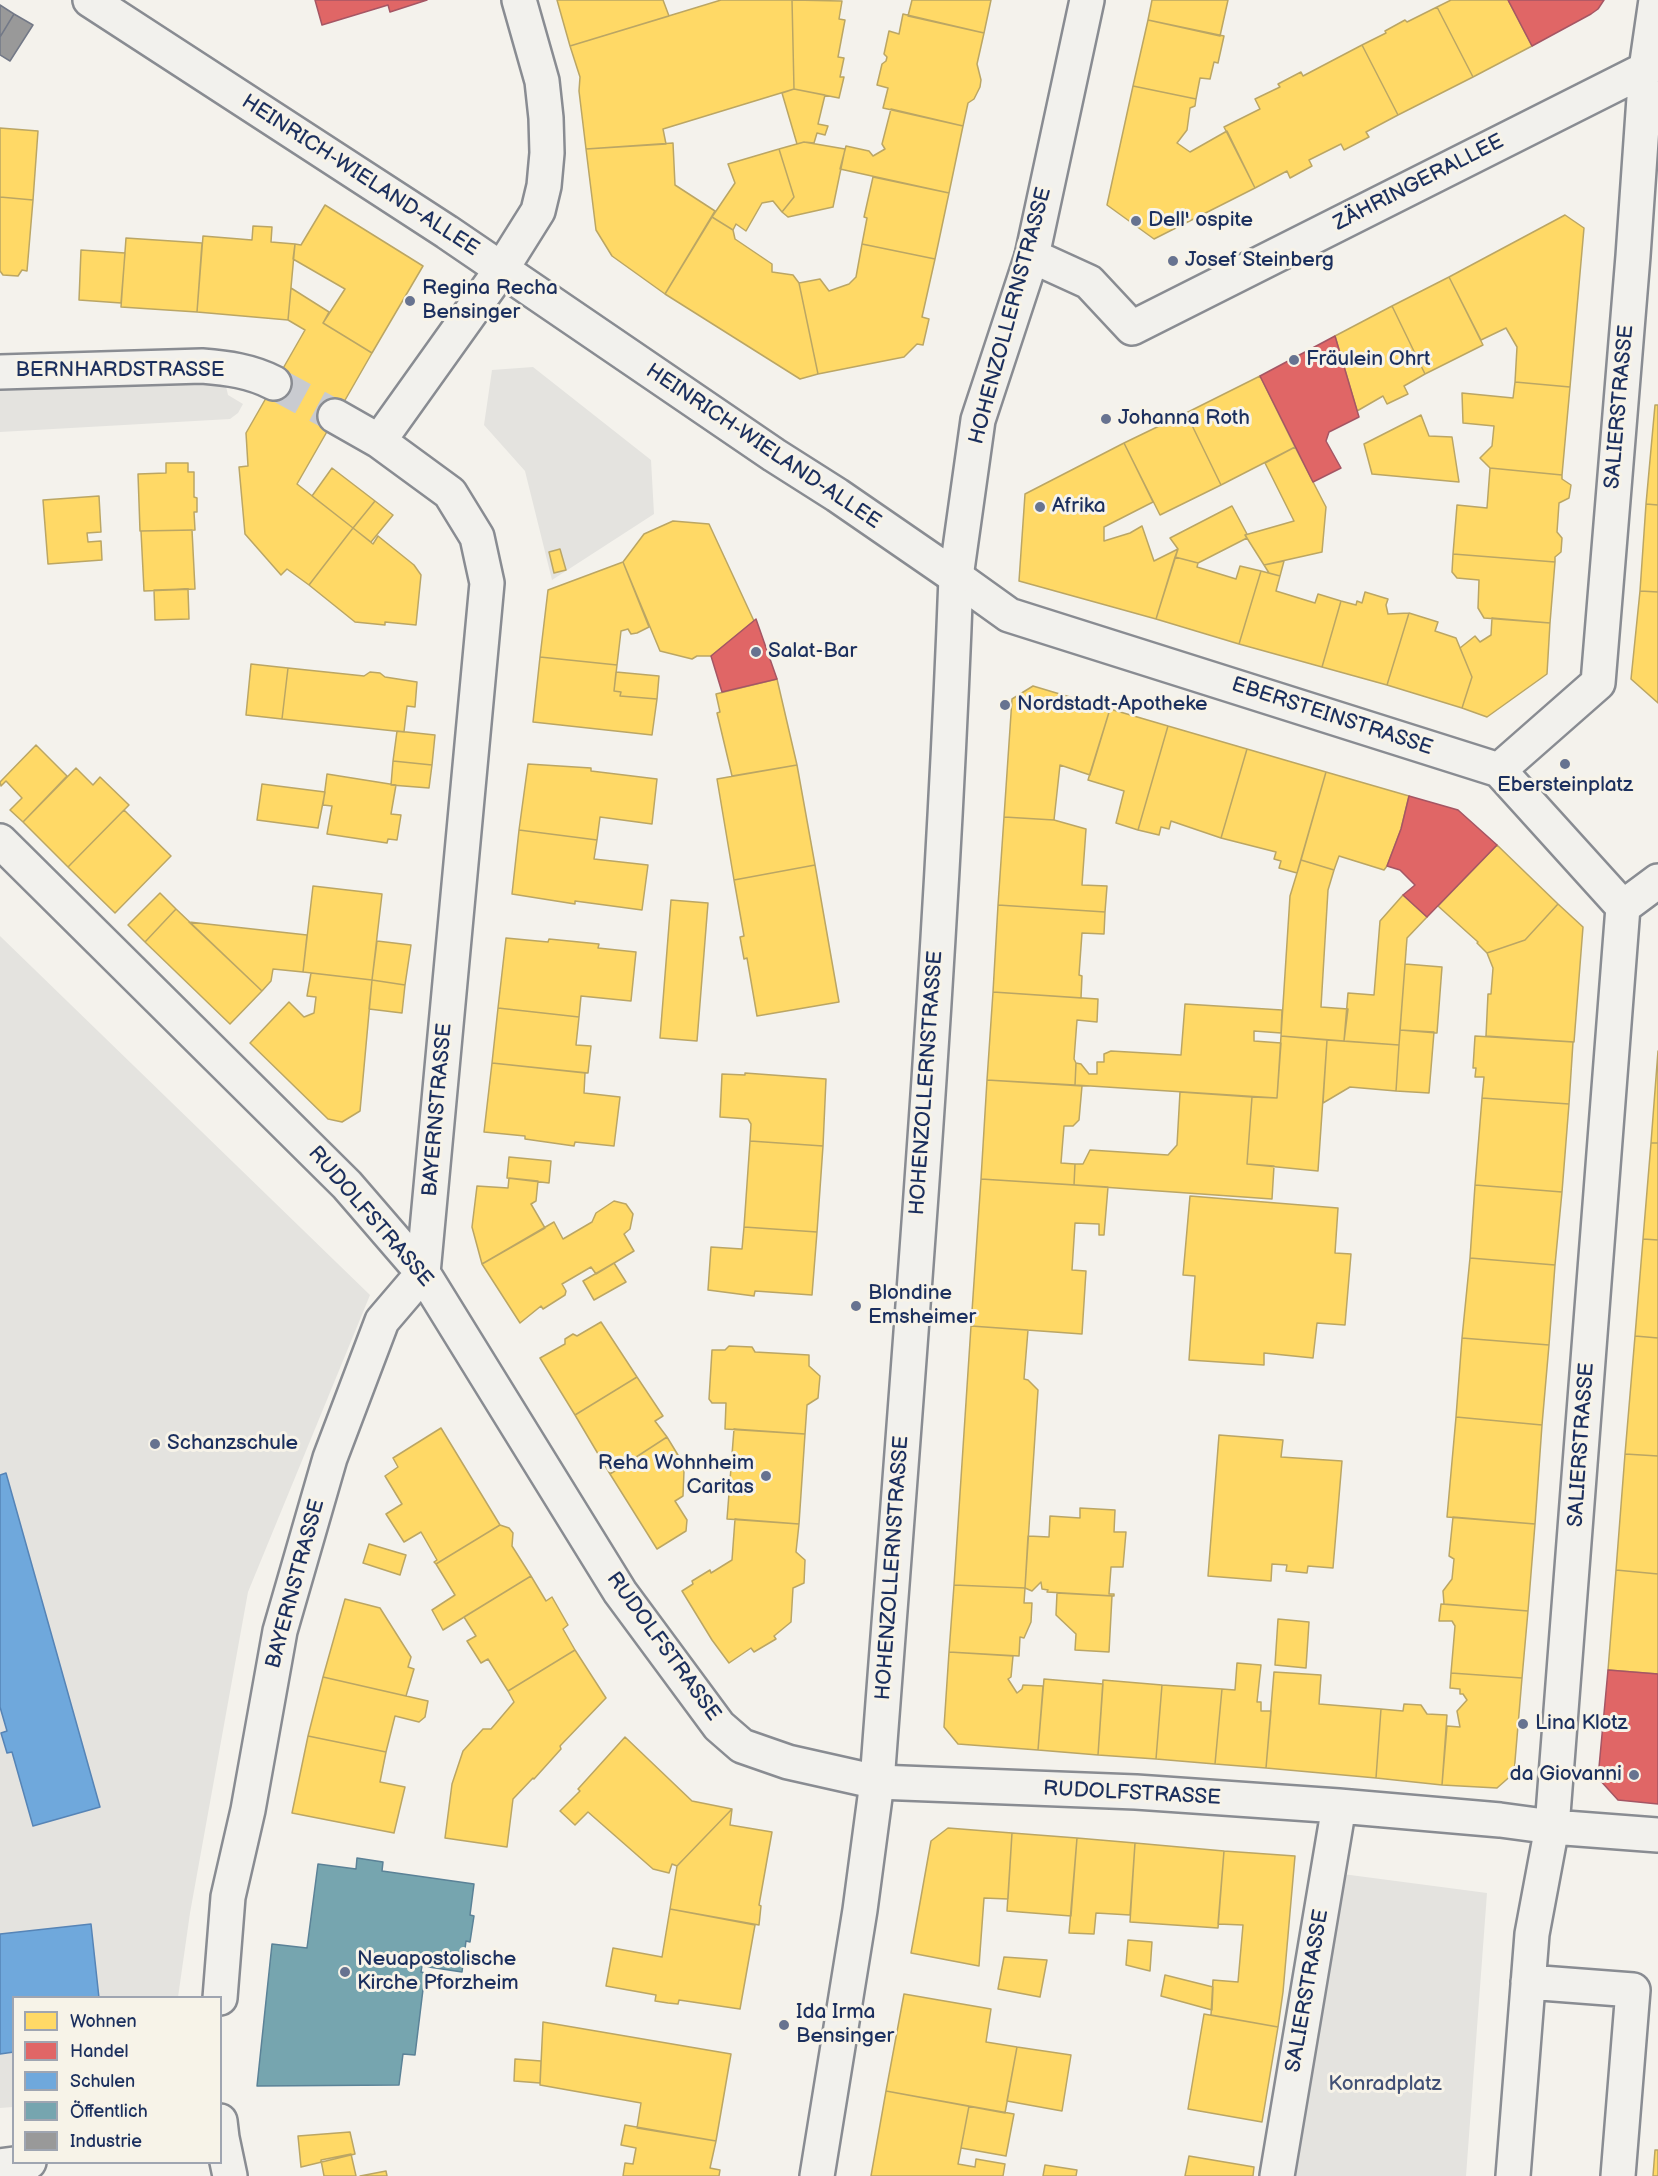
<!DOCTYPE html>
<meta charset="utf-8">
<style>
body{margin:0}
#map{position:relative;width:1658px;height:2176px;overflow:hidden;background:#f4f2ec;font-family:"Balsamiq Sans",sans-serif}
canvas{display:block}
.legend{position:absolute;left:12px;top:1996px;width:210px;height:168px;box-sizing:border-box;background:#f7f3e8;border:2px solid #9fa5b1;margin:0;padding:8px 10px;list-style:none;font-size:18px;color:#1b2f5e}
.legend li{display:flex;align-items:center;gap:12px;height:30px}
.legend b{width:30px;border:2px solid #9fa5b1}
</style>
<div id="map">
<canvas width="1658" height="2176"></canvas>
<ul class="legend">
<li><b style="height:16px;background:#ffd966"></b>Wohnen</li>
<li><b style="height:16px;background:#e06666"></b>Handel</li>
<li><b style="height:16px;background:#6fa8dc"></b>Schulen</li>
<li><b style="height:16px;background:#76a5af"></b>Öffentlich</li>
<li><b style="height:16px;background:#999"></b>Industrie</li>
</ul>
</div>
<script>
const c = document.querySelector('canvas').getContext('2d');
c.lineJoin = 'round';
function paint(path, color) { c.fillStyle = color; c.fill(path, 'evenodd'); }
function strokePath(path, color, width, dash) { c.strokeStyle = color; c.lineWidth = width; c.lineCap = dash ? 'butt' : 'round'; c.setLineDash(dash || []); c.stroke(path); }
function drawText(font, color, halo, rows, align = 'center') {
  c.font = font + ' "Balsamiq Sans",sans-serif'; c.lineWidth = 6; c.setLineDash([]); c.textBaseline = 'middle'; c.strokeStyle = halo; c.fillStyle = color; for (const [text, x, y, turn = 0] of rows) {
    c.save(); c.translate(x, y); c.rotate((+turn || 0) * Math.PI / 180); c.textAlign = isNaN(turn) ? turn : align; if (halo) c.strokeText(text, 0, 0); c.fillText(text, 0, 0); c.restore();
  }
}
paint(new Path2D(`
 M533,367L651,460L654,514L552,580L525,471L484,425L492,370Z
 M225,382L228,395L243,404L238,413L230,419L0,432V389Z
 M0,936L370,1295L248,1592L190,1913L178,1997L14,1998L13,2107L0,2108Z
 M1335,1873L1487,1893L1466,2176H1281Z`), '#e4e3df');
const homes = new Path2D(`
 M557,0H663L669,16L570,46Z
 M721,0H792L794,89L663,129L666,144L586,149L579,91L580,77L570,46Z
 M792,0L842,1L839,19L845,20L838,57L844,58L840,77H844L839,98L794,89Z
 M912,0H991L984,33L908,16Z
 M1152,0H1228L1220,36L1148,20Z
 M1451,0H1508L1532,46L1473,77L1437,7Z
 M1437,7L1473,77L1398,115L1362,45L1386,33L1385,31L1405,20L1407,22Z
 M903,14L984,33L977,64L981,80L980,87L974,99L968,103L963,126L883,108L888,88L877,85L882,64L886,61L887,57L884,54L889,31L899,34Z
 M1148,20L1224,36L1218,63L1214,62L1210,79L1200,78L1196,99L1133,86Z
 M1362,45L1398,115L1366,132L1369,137L1344,150L1341,144L1309,160L1312,166L1290,178L1287,171L1255,188L1224,127L1260,109L1255,99L1280,87L1278,84L1301,72L1303,76Z
 M1133,86L1196,99L1195,106L1190,108L1187,130L1177,143L1190,152L1227,131L1255,188L1154,239L1107,205Z
 M794,89L825,95L818,124L828,126L825,135L817,133L814,143L804,142L797,144L782,93Z
 M891,109L963,126L949,193L840,169L846,146L869,151L873,156L885,149L882,144Z
 M0,128L38,131L33,200L0,197Z
 M804,142L845,149L833,207L788,217L782,212L794,197L779,149Z
 M673,143L675,185L715,211L665,294L612,256L596,230L586,149Z
 M779,149L794,197L782,212L773,201L762,203L746,231L736,224L733,230L712,217L735,183L728,164Z
 M873,177L949,193L935,259L862,244L867,218L864,217Z
 M0,197L33,200L27,271L22,270L18,276L3,275L0,271Z
 M325,205L423,266L372,353L323,323L345,289L293,259L295,244L301,245Z
 M1565,215L1584,228L1570,387L1515,382L1517,347L1506,328L1481,340L1449,277Z
 M712,217L733,230L735,239L772,264V272L793,275L799,283L818,374L800,379L665,294Z
 M253,226L272,227L271,242L295,244L288,320L197,312L203,236L252,240Z
 M126,238L202,243L197,312L121,307Z
 M862,244L935,259L922,317L929,319L923,345L917,344L904,357L818,374L799,283L820,279L829,291L849,284L856,277Z
 M81,250L125,253L121,303L79,300Z
 M1449,277L1483,345L1425,374L1392,306Z
 M291,288L329,312L323,323L372,353L297,484L353,528L309,585L287,569L281,575L245,534L239,467L248,466L246,433L305,330L288,320Z
 M1392,306L1425,374L1404,386L1408,394L1387,404L1383,396L1357,411L1335,336Z
 M1260,376L1295,447L1221,485L1186,413Z
 M1515,382L1570,387L1562,475L1490,468L1480,458L1492,446L1494,426L1463,423L1462,393L1513,398Z
 M1655,405H1658V505L1646,504Z
 M1186,413L1221,485L1160,515L1124,443Z
 M1421,415L1429,436L1452,437L1459,482L1372,474L1364,444Z
 M1124,443L1153,502L1104,527V541L1130,533L1142,526L1154,561L1178,549L1156,619L1019,581L1025,494Z
 M1295,447L1326,507L1322,552L1264,565L1245,535L1294,521L1265,463Z
 M166,463H188V472H194V497L197,498V512H194L195,530L140,531L138,474L166,473Z
 M332,468L375,501L353,528L312,496Z
 M1490,468L1562,475V479L1571,485L1569,498L1559,503L1557,532L1562,538L1561,552L1555,557V562L1453,554L1457,505L1487,508Z
 M99,496L101,532L87,533L88,542L101,541L102,560L48,564L43,500Z
 M375,501L393,515L371,542L353,528Z
 M1646,504L1658,505V592L1640,591Z
 M1232,506L1247,534L1245,535L1247,538L1198,563L1175,557L1178,549L1170,538Z
 M673,521L709,524L754,621L711,656H697L692,659L660,651L623,562L644,534Z
 M353,528L373,544L378,536L414,565L421,575L416,625L385,622V625L355,622L309,585Z
 M192,530L195,589L144,591L141,531Z
 M560,549L566,570L554,573L549,552Z
 M1453,554L1555,562L1550,623L1484,618L1478,608L1479,580L1457,578L1452,572Z
 M1175,557L1198,563L1197,567L1236,579L1240,566L1261,571L1239,644L1156,619Z
 M1284,561L1280,576L1269,573L1264,565Z
 M623,562L649,627L637,633L631,634L628,629L621,631L617,665L540,657L548,590Z
 M1261,571L1280,576L1276,591L1315,603L1318,594L1341,601L1322,667L1239,644Z
 M188,589L189,619L155,620L154,590Z
 M1640,591L1658,592V703L1631,679Z
 M1365,592L1388,599L1386,605L1388,614L1409,613L1387,685L1322,667L1341,601L1356,605L1357,601L1362,603Z
 M1409,613L1438,622L1435,631L1456,638L1472,677L1462,708L1387,685Z
 M1492,618L1550,623L1547,674L1487,717L1462,708L1472,677L1460,648L1475,636L1480,642L1491,635Z
 M540,657L617,665L614,691L621,692L620,696L657,699L652,735L533,722Z
 M251,664L288,668L282,719L246,715Z
 M288,668L364,676L370,672L380,673L385,677L417,682L415,707L407,706L404,732L282,719Z
 M616,672L659,676L657,699L620,696L621,692L614,691Z
 M777,679L797,765L732,776L717,713L720,712L716,694Z
 M1033,686L1110,709L1090,775L1060,765L1054,820L1004,817L1012,699Z
 M1110,709L1168,726L1138,830L1116,823L1124,791L1088,780Z
 M1168,726L1247,749L1221,838L1171,821L1169,829L1161,827L1159,835L1138,830Z
 M397,731L435,735L432,765L393,761Z
 M36,745L67,776L23,822L10,810L22,798L6,781L1,786L0,782Z
 M1247,749L1326,772L1297,873L1279,868L1281,861L1274,859L1276,852L1221,838Z
 M393,761L432,765L429,788L391,785Z
 M528,764L591,768V771L657,779L652,824L600,817L597,840L519,830Z
 M797,765L815,865L734,880L717,779Z
 M76,768L93,785L100,777L129,805L68,867L23,822Z
 M1326,772L1409,796L1401,829L1387,866L1384,870L1339,856L1334,870L1301,860Z
 M327,774L396,785L391,814L401,815L397,840L388,839L387,843L327,834L332,806L323,805Z
 M262,784L325,792L318,828L257,820Z
 M124,810L171,856L115,913L68,867Z
 M1004,817L1054,820L1086,829L1082,885L1107,886L1105,912L998,905Z
 M519,830L597,840L594,859L648,865L642,910L575,901V904L512,894Z
 M1497,845L1558,904L1525,940L1487,953L1477,943L1478,942L1438,906Z
 M1301,860L1334,870L1328,890L1321,1007L1348,1009L1344,1041L1281,1036L1290,896Z
 M815,865L839,1002L757,1016L747,958L744,959L740,937L744,936L734,880Z
 M313,886L382,894L372,980L303,972Z
 M160,893L176,909L145,942L128,925Z
 M1403,895L1427,917L1407,938L1399,1045L1344,1041L1348,993L1374,995L1380,921Z
 M671,900L708,903L697,1041L660,1038Z
 M1558,904L1583,927L1574,1042L1486,1036L1488,994H1491L1493,968L1487,953L1525,940Z
 M998,905L1105,912L1104,934L1082,933L1079,975L1082,976L1081,998L993,992Z
 M176,909L262,991L230,1024L145,942Z
 M189,922L307,935L303,972L273,969L271,981L262,991Z
 M506,938L548,942L549,939L599,944L598,948L636,952L631,1001L581,996L579,1017L498,1008Z
 M377,941L411,945L405,985L372,980Z
 M1405,964L1442,967L1437,1033L1400,1030Z
 M311,973L372,980L360,1111L342,1122L328,1119L250,1043L289,1002L304,1017L314,1013L316,997L307,996Z
 M372,980L405,985L402,1013L369,1009Z
 M993,992L1098,999L1097,1022L1077,1020L1074,1059L1076,1063L1075,1085L987,1080Z
 M1185,1004L1282,1010L1281,1033L1254,1031V1041L1281,1043L1277,1098L1075,1085L1076,1063L1081,1064L1089,1074H1097V1062H1104V1054L1111,1051L1181,1055Z
 M498,1008L579,1017L576,1045L591,1046L588,1073L492,1063Z
 M1400,1030L1434,1032L1429,1093L1396,1091Z
 M1281,1036L1327,1040L1318,1171L1247,1164L1252,1097L1277,1098Z
 M1475,1036L1573,1042L1569,1104L1482,1098L1484,1077H1475L1476,1068H1473Z
 M1327,1040L1399,1045L1396,1091L1350,1087L1323,1103Z
 M1658,1051V1143H1651Z
 M492,1063L585,1073L584,1093L620,1097L614,1146L575,1142L574,1146L525,1139V1136L484,1132Z
 M745,1073L826,1079L823,1146L750,1141L751,1124L748,1119L720,1117L722,1074L745,1075Z
 M987,1080L1082,1086L1079,1120L1073,1126H1064L1061,1163L1075,1164L1074,1185L981,1179Z
 M1180,1092L1252,1097L1247,1164L1274,1166L1272,1199L1074,1185L1075,1164H1083L1090,1150L1168,1155L1177,1145Z
 M1482,1098L1569,1104L1562,1192L1475,1185Z
 M750,1141L823,1146L817,1232L744,1227Z
 M1651,1143H1658V1240L1643,1239Z
 M509,1157L551,1161L549,1183L507,1178Z
 M509,1178L538,1181L536,1201L531,1204L545,1228L482,1264L472,1227L477,1186L508,1188Z
 M981,1179L1108,1187L1104,1235H1099V1224L1075,1223L1072,1270L1086,1271L1082,1334L971,1326Z
 M1475,1185L1562,1192L1555,1265L1470,1258Z
 M1190,1196L1338,1208L1335,1253L1351,1254L1345,1325L1317,1323L1313,1358L1264,1353V1365L1189,1360L1195,1276L1183,1275Z
 M614,1201L626,1204L633,1214L630,1229L624,1234L634,1251L596,1274L591,1267L562,1284L566,1291L565,1295L543,1309L541,1306L520,1323L482,1264L554,1222L563,1239L592,1222L596,1213Z
 M744,1227L817,1232L812,1295L755,1291L754,1296L708,1290L711,1247L742,1249Z
 M1643,1239L1658,1240V1338L1635,1336Z
 M1470,1258L1555,1265L1549,1345L1462,1338Z
 M614,1263L626,1282L594,1300L583,1281Z
 M601,1322L637,1377L575,1415L540,1358L565,1344V1339L573,1334L577,1336Z
 M971,1326L1028,1330L1024,1379L1028,1380L1038,1390L1025,1588L954,1585Z
 M1635,1336L1658,1338V1456L1625,1454Z
 M1462,1338L1549,1345L1542,1425L1456,1417Z
 M729,1346L752,1347L755,1352L809,1355V1366L820,1376L818,1398L807,1405L805,1434L725,1429L726,1403H712L709,1399L712,1350H725Z
 M637,1377L663,1416L655,1421L667,1437L610,1474L575,1415Z
 M1456,1417L1542,1425L1535,1524L1447,1517Z
 M441,1428L500,1525L436,1564L434,1562L437,1560L421,1532L404,1542L386,1514L402,1504L385,1476L398,1467L393,1458Z
 M734,1429L805,1434L799,1524L727,1519Z
 M1219,1435L1283,1440L1281,1457L1342,1461L1333,1568L1308,1566L1307,1573L1286,1571L1287,1565L1272,1564L1271,1581L1208,1576Z
 M667,1437L681,1460L678,1462L684,1471L683,1496L675,1501L687,1520L686,1531L657,1549L610,1474Z
 M1625,1454L1658,1456V1574L1616,1570Z
 M1080,1508L1115,1510L1114,1532H1126L1123,1567H1111L1109,1594H1114V1596L1047,1592L1048,1590L1042,1589L1041,1582L1032,1591L1025,1588L1028,1536L1049,1537L1050,1516L1080,1518Z
 M1453,1517L1535,1524L1528,1611L1444,1604L1443,1591L1452,1579L1454,1559L1449,1556Z
 M735,1519L799,1524L796,1552L805,1560L804,1583L793,1588L791,1622L774,1636L776,1639L754,1652L751,1648L729,1663L712,1640L682,1591L693,1584L692,1581L710,1570L711,1573L732,1560Z
 M500,1525L509,1528L513,1533L512,1546L531,1576L443,1630L432,1610L455,1595L436,1564Z
 M369,1544L406,1555L400,1575L363,1563Z
 M1616,1570L1658,1574V1674L1608,1670Z
 M531,1576L546,1601L552,1597L568,1625L563,1629L575,1650L508,1691L488,1659L481,1663L467,1641L476,1636L464,1617Z
 M954,1585L1025,1588L1024,1603H1032L1031,1622L1024,1638L1020,1637L1019,1656L949,1652Z
 M1057,1593L1112,1596L1109,1652L1075,1650L1076,1634L1056,1615Z
 M345,1599L380,1608L411,1657L408,1667L414,1669L406,1696L323,1677Z
 M1441,1604L1528,1611L1522,1678L1451,1673L1455,1626L1452,1621H1439Z
 M1278,1619L1309,1622L1306,1668L1275,1665Z
 M575,1650L606,1698L560,1746L561,1749L534,1779L533,1778L513,1799L507,1847L445,1838L452,1784L463,1751L483,1729H491L514,1702L508,1691Z
 M949,1652L1013,1656L1011,1677L1008,1679L1017,1693L1022,1689L1023,1685L1043,1686L1038,1750L958,1744L944,1727Z
 M1237,1663L1261,1665L1257,1702H1261V1711H1271L1266,1768L1215,1764L1222,1689L1235,1690Z
 M1274,1672L1321,1675L1319,1704L1381,1709L1376,1778L1266,1768Z
 M1451,1673L1522,1678L1514,1773L1497,1788L1442,1785L1447,1726L1460,1727L1457,1711L1467,1700L1463,1694H1460V1689L1450,1688Z
 M323,1677L428,1701L425,1717L419,1722L395,1716L386,1752L308,1736Z
 M1044,1679L1103,1684L1098,1755L1038,1750Z
 M1103,1680L1162,1685L1156,1759L1098,1755Z
 M1162,1685L1222,1689L1215,1764L1156,1759Z
 M1404,1704L1421,1705L1427,1714L1447,1715L1442,1785L1376,1778L1381,1709L1403,1711Z
 M308,1736L386,1752L380,1782L405,1787L394,1833L292,1813Z
 M625,1737L692,1801L732,1809L677,1866L672,1864L669,1873L653,1869L588,1812L575,1825L560,1811L580,1791L578,1789Z
 M732,1809L730,1825L772,1832L759,1905L761,1906L759,1925L670,1909L677,1866Z
 M948,1828L1012,1833L1008,1899L984,1898L979,1966L911,1953L931,1841Z
 M1012,1833L1077,1838L1071,1916L1007,1911Z
 M1077,1838L1135,1843L1130,1915L1096,1913L1094,1934L1069,1933Z
 M1135,1843L1224,1851L1218,1928L1130,1922Z
 M1224,1851L1295,1856L1283,1992L1278,2027L1211,2015L1213,1980L1238,1982L1243,1925L1218,1924Z
 M670,1909L755,1925L740,2009L679,2000L678,2004L668,2003L655,2001L656,1995L606,1986L613,1948L662,1957Z
 M1128,1940L1152,1942L1150,1971L1126,1965Z
 M1004,1957L1047,1960L1040,1997L998,1989Z
 M1165,1975L1213,1987L1212,2010L1161,1996Z
 M904,1994L991,2009L986,2042L1017,2047L1005,2113L886,2091Z
 M1204,2014L1278,2027L1262,2122L1188,2109Z
 M543,2022L731,2054L716,2141L637,2128L641,2103L540,2085Z
 M1017,2047L1071,2055L1062,2111L1007,2101Z
 M515,2059L541,2061L540,2083L514,2081Z
 M886,2091L969,2106L958,2164L975,2167L976,2159L1005,2164L1003,2176H871Z
 M969,2106L1014,2114L1006,2156L961,2148Z
 M625,2125L716,2141L710,2168L720,2170L719,2176H623L625,2163L633,2164L636,2148L621,2145Z
 M350,2132L355,2154L301,2167L298,2136Z
 M1655,2150H1658V2176H1653Z
 M351,2154L356,2176H324L321,2160Z
 M1189,2156L1254,2167L1253,2176H1185Z
 M1045,2165L1077,2170L1076,2176H1043Z
 M386,2171L387,2176H360Z`);
paint(homes, '#ffd966');
strokePath(homes, '#bba664', 1.5);
const shops = new Path2D(`
 M315,0H427L390,12L388,5L322,25Z
 M1508,0H1604L1598,9L1591,14L1532,46Z
 M1335,336L1359,417L1329,432L1326,441L1341,468L1313,482L1260,376Z
 M756,619L777,679L722,692L711,656Z
 M1409,796L1458,810L1497,845L1427,917L1403,895L1415,885L1400,870L1387,866L1401,829Z
 M1608,1670L1658,1674V1804L1618,1800L1598,1778Z`);
paint(shops, '#e06666');
strokePath(shops, '#a55664', 1.5);
const schools = new Path2D(`
 M6,1473L100,1807L33,1826L12,1752L7,1753L1,1733L7,1731L0,1707V1475Z
 M91,1924L99,1998H14V2052L0,2054V1934Z`);
paint(schools, '#6fa8dc');
strokePath(schools, '#5684b6', 1.5);
const public = new Path2D(`
 M357,1858L383,1862L382,1871L474,1884L470,1915L474,1916L470,1942L466,1941L462,1972L422,1966L421,1972L425,1973L415,2055L403,2054L399,2085L257,2086L272,1944L307,1948L318,1864L356,1869Z`);
paint(public, '#76a5af');
strokePath(public, '#5b8297', 1.5);
const industry = new Path2D(`
 M0,5L14,14L0,37Z
 M14,14L33,25L10,61L0,55V37Z`);
paint(industry, '#999');
strokePath(industry, '#737987', 1.5);
strokePath(new Path2D(`
 M274,383L335,416`), '#c9cbd0', 33, [33, 16]);
const street = new Path2D(`
 M1032,256L1089,282L1132,328L1658,63
 M0,372L202,366C227,368 251,371 274,383
 M379,441L501,270L538,211L544,186L547,153L546,118L542,81L519,0
 M956,577L1009,615L1499,770L1623,907
 M1499,770L1598,683L1633,256L1646,69L1656,0
 M0,841L347,1185L423,1273L620,1592L719,1726L742,1746L788,1762L877,1782L1136,1792L1339,1806L1500,1820L1552,1827L1658,1835
 M1623,907L1658,881
 M1528,1982L1633,1990L1618,2176
 M220,1998L228,1897L248,1810L280,1631L330,1458L382,1321L423,1273L487,583L477,537L450,493L379,441L335,416
 M220,2121L222,2138L230,2176
 M0,2166L29,2162
 M1277,2176L1339,1806
 M1513,2176L1532,1934L1552,1827L1623,907`);
const secondary = new Path2D(`
 M817,2176L860,1910L877,1782C907,1381 941,979 956,577`);
const primary = new Path2D(`
 M90,0L447,232L774,455L837,495L956,577L978,420L1032,256L1087,0`);
strokePath(street, '#898c92', 38);
strokePath(secondary, '#898c92', 38);
strokePath(primary, '#898c92', 38);
strokePath(street, '#f2f1ed', 33);
strokePath(secondary, '#f2f1ed', 33);
strokePath(primary, '#f2f1ed', 33);
for (const [x, y, r, color] of [
 [1136,221,6,"#677390"],
 [1173,261,6,"#677390"],
 [410,301,6,"#677390"],
 [1294,360,6,"#677390"],
 [1106,419,6,"#677390"],
 [1040,507,6,"#677390"],
 [756,652,6,"#677390"],
 [1005,705,6,"#677390"],
 [1565,764,6,"#677390"],
 [856,1306,6,"#677390"],
 [155,1444,6,"#677390"],
 [766,1476,6,"#677390"],
 [1523,1724,6,"#677390"],
 [1634,1775,6,"#677390"],
 [345,1972,6,"#677390"],
 [784,2025,6,"#677390"]
]) { const dot = new Path2D(); dot.arc(x, y, r, 0, 2 * Math.PI); c.fillStyle = color; c.fill(dot); strokePath(dot, '#f7f3e8', 2); }
drawText('21px', '#1b2f5e', '#f7f3e8', [
 ["HEINRICH-WIELAND-ALLEE",360,176,33],
 ["ZÄHRINGERALLEE",1419,183,-27],
 ["HOHENZOLLERNSTRASSE",1011,316,-75],
 ["BERNHARDSTRASSE",120,371],
 ["SALIERSTRASSE",1620,407,-85],
 ["HEINRICH-WIELAND-ALLEE",763,447,34],
 ["EBERSTEINSTRASSE",1332,717,18],
 ["HOHENZOLLERNSTRASSE",927,1083,-86],
 ["BAYERNSTRASSE",438,1110,-85],
 ["RUDOLFSTRASSE",370,1217,49],
 ["SALIERSTRASSE",1582,1445,-86],
 ["HOHENZOLLERNSTRASSE",893,1568,-86],
 ["BAYERNSTRASSE",296,1584,-75],
 ["RUDOLFSTRASSE",663,1647,54],
 ["RUDOLFSTRASSE",1132,1794,3],
 ["SALIERSTRASSE",1308,1991,-80]
]);
drawText('21px', '#1b2f5e', '#f7f3e8', [
 ["Dell' ospite",1148,221],
 ["Josef Steinberg",1185,261],
 ["Regina Recha",422,289],
 ["Bensinger",422,313],
 ["Fräulein Ohrt",1306,360],
 ["Johanna Roth",1118,419],
 ["Afrika",1052,507],
 ["Salat-Bar",768,652],
 ["Nordstadt-Apotheke",1017,705],
 ["Ebersteinplatz",1565,786,"center"],
 ["Blondine",868,1294],
 ["Emsheimer",868,1318],
 ["Schanzschule",167,1444],
 ["Reha Wohnheim",754,1464,"right"],
 ["Caritas",754,1488,"right"],
 ["Lina Klotz",1535,1724],
 ["da Giovanni",1622,1775,"right"],
 ["Neuapostolische",357,1960],
 ["Kirche Pforzheim",357,1984],
 ["Ida Irma",796,2013],
 ["Bensinger",796,2037]
], 'left');
drawText('21px', '#415076', '#f7f3e8', [
 ["Konradplatz",1385,2085]
]);
</script>
